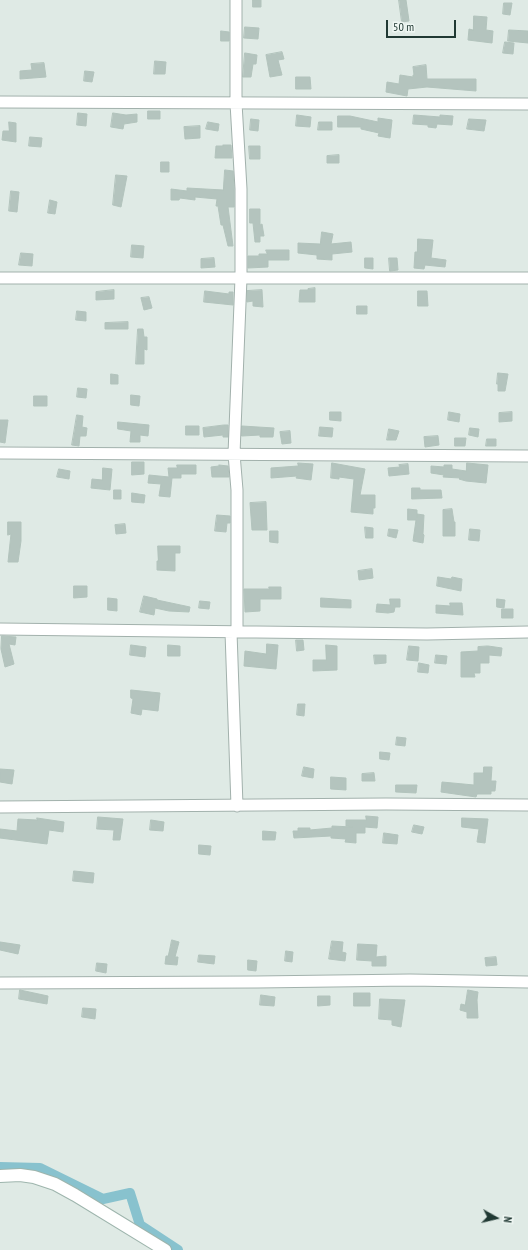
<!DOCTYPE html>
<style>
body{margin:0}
#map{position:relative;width:528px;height:1250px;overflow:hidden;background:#dfeae5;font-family:"PT Sans Narrow",sans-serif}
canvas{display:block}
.north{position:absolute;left:476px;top:1198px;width:40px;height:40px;-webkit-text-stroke:3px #eff7f3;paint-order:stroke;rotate:98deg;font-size:11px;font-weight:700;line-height:16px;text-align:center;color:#203933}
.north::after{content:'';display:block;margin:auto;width:14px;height:18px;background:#203933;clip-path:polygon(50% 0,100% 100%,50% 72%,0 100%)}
.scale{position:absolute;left:386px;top:20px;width:70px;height:18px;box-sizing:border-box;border:2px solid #203933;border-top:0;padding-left:5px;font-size:12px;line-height:14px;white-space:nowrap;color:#203933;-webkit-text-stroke:3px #eff7f3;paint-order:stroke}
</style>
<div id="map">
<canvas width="528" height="1250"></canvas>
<div class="north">N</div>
<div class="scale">50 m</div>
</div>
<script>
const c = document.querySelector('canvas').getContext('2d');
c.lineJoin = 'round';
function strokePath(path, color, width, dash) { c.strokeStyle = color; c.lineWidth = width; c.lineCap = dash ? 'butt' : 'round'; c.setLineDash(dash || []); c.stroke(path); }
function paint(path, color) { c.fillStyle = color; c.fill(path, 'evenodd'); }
strokePath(new Path2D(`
 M0,1167L40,1168L103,1199L130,1193L140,1225L178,1250`), '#88c2ce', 10);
const building = new Path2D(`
 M253,0H261V7H253Z
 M399,0H406L409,21L402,22Z
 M504,3H512L510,15L503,14Z
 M474,16L487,17L486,30L493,31L492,43L468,40L469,29L473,30Z
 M245,27L259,28L258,39L244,38Z
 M509,30L528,31V43L508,41Z
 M221,31L229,32V41H221Z
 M505,42L514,43L513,54L503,53Z
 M282,52L284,59L278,60L282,75L270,77L266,55Z
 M245,53L257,55L256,64H253L251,77H243Z
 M155,61L166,62L165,74H154Z
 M44,63L46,77L20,79V71L32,70L31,64Z
 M426,65L427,79H476V91L427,87L408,89L407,96L386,92L387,82L399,84L400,75L413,77V75H414L413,67Z
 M85,71L94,72L92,82L84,81Z
 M296,77H310L311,89H296Z
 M148,111H160V119H148Z
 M78,113L87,114L86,126L77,125Z
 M113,113L126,115L137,114V122L124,124L123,129L111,127Z
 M297,115L311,117L310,127L296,126Z
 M414,115L440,117V115L453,116L452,125L437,124L436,128L428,127V125L413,124Z
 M338,116H350L378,122V118L392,120L390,138L378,136L379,133L361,129V127H338Z
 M251,119L259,120L258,131L250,130Z
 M469,119L486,120L484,131L467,129Z
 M9,122L16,123V142L2,140L3,131H9Z
 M208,122L219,124L218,131L206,129Z
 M319,122H332V130H318Z
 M200,126V138L185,139L184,127Z
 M30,137L42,138L41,147L29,146Z
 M223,145H231L232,158H215L216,146H223Z
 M249,146H260V159H250Z
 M339,155V163H327V156Z
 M161,162H169V172H161Z
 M225,170L233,171L234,189V207H228L233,246H228L223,225H221L218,206H216L217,199L195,197V200L180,198L179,200H171V189L187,191V188L223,190Z
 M116,175L127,176L121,207L113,205Z
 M11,191L19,192L17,212L9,211Z
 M50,200L57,202L55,214L48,213Z
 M250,209H260V225L262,224L264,236H260V242H255L253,223H250Z
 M322,232L333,234L331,244L351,242L352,252L332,254V260L317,259V255L298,253V243L320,244Z
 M418,239L433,240L431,258L446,260L445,267L425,265L424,269L414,268L415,252H417Z
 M132,245L144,246L143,258L131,257Z
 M266,250H289V260H268V267L248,268V256H259V254H267Z
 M21,253L33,254L32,266L19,265Z
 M214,258L215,267L201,268V259Z
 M365,258H373V269L365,268Z
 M389,258H397L398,270L390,271Z
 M315,288V302H299L300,290H308V289Z
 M114,290V299L96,300V292Z
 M262,290L263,307L253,306V301L247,302V291Z
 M205,291L229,294V292H233V305L204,302Z
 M418,291H427L428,306H418Z
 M149,297L152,308L144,310L141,298Z
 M357,306H367V314H357Z
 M77,311L86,312V321L76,320Z
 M128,322V329H105V323Z
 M138,329H143L144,337H147V350L144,349V364H136Z
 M498,373L508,374L505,391H498V384H497Z
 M111,374L118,375V384H111Z
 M78,388L87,389L86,398L77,397Z
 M131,395L140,396L139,406L131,405Z
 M34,396H47V406H34Z
 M330,412H341V421L330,420Z
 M449,412L460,414L459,422L448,420Z
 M512,412V421L499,422V413Z
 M77,415L83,416L82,427L87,428L86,436H80L79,446L72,445Z
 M0,420H8L5,443L0,442Z
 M118,422L149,425L148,436L140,435V442H130L131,431L118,429Z
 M224,425H228V437H223V435L204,437L203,428Z
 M186,426H199V435H186Z
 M242,426L274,428L273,437H260V435L242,436Z
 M320,427L333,428L332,437L319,436Z
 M470,428L479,429L478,437L469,435Z
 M389,429L399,431L396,440H387Z
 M290,431L291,443L282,444L280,432Z
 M438,436L439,445L425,447L424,437Z
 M455,438H466L465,446H455Z
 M487,439H496V446H486Z
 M132,462H144V474L132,475Z
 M298,463L313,464L311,480L296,478L297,476L271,478V468L298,466Z
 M332,463L365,469L360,495H375V508H373V514L351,512L354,479L339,477V479L331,478Z
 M467,463L488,465L486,483L466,481L459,479L460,478L443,477L444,475L431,473V466L444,467V465H452V469L466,471Z
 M408,464L409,474L389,476L388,468L400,467L399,465Z
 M177,465H196V474H181V478H172L170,497L159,496L161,484L148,483L149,475L169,477L168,468H177Z
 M219,465L228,466L229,477H212L211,467L219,466Z
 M103,468L112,469L110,490L91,488L92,479L102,480Z
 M59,469L70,471L69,479L57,477Z
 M412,488H420V490H441L442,498L412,499Z
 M114,490H121V499H114Z
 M132,493L145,495L144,503L132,502Z
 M266,502L267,530H252L250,503Z
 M408,509L417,510V518V514L424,515L423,534L424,535L423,543L413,541L416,520H408Z
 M452,509L454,522H455V536H443V510Z
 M217,515L230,516V523H227L226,532L215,531Z
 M8,522H21V541L18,562H8L11,534L8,535Z
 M125,524L126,533L116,534L115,525Z
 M365,527L373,528V538H366Z
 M389,529L398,530L396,538L388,536Z
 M470,529L480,530L479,541L469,540Z
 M270,531H278V543L270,542Z
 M158,546H180V553H175V571L157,570V561H158Z
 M372,569L373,578L359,580L358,571Z
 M438,577L451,579L452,577L462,579L461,591L437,586Z
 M74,586H87V597L74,598Z
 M269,587H281V599H260V611L245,612L244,589H269Z
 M144,596L157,599V600L190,607L189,612L169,611L155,608L154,615L140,612Z
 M108,598L117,599V611L108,610Z
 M321,598L351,600V608L321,607Z
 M390,599H400V607H395L394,612L388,613L376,612L377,604L390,605Z
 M497,599L505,600L504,608L497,607Z
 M200,601L210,602L209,609L199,608Z
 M450,603H462L463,615L436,613V605L450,606Z
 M502,609H513V618H502Z
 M2,636L16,637L15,645L9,644L14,664L5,667L1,649Z
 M296,640H303L304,650L297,651Z
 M267,644L278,645L276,669L244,666L245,651L266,654Z
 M131,645L146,647L145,657L130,655Z
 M168,645L180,646V656H168Z
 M326,645L337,646V670L313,671V660H326Z
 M409,646L419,647L418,661L407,660Z
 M488,646L502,648L501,656L489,655V663H480V673H474L475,677H461V652L478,651V647Z
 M374,655H386V663L375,664Z
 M436,655L447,656L446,664L435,663Z
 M419,663L429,665L428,673L418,672Z
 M131,690L160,693L158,711L142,709L141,715L131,713L133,699L131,698Z
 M298,704H305L304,716L297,715Z
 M397,737L406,738L405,746L396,745Z
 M380,752L390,753L389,760L380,759Z
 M304,767L314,769L313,778L302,776Z
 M484,767H492L491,781H496L495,791H491V794H477L476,797L441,792L442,782L474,785V773H483Z
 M0,769L14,770L12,784L0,782Z
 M374,773L375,781H362V774Z
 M331,777L346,778V790L331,789Z
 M396,785H417L416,793L396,792Z
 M366,816L378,817L377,828L365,827V833H356V843L345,842L346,839L331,838V836L294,838L293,831H298V828H310V830L332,828V826L353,827L346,826V820H366Z
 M98,817L123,819L120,840H113L114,830L97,829Z
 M37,818L64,822L63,832L49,830L47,844L0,838V829L17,831L18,819L37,820Z
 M462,818L488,819L485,843L477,842L479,829L462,827Z
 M151,820L164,822L163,831L150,830Z
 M414,825L424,827L422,834L412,832Z
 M263,831L276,832L275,840H263Z
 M384,833L398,835L397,844L383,843Z
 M199,845L211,846L210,855L199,854Z
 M74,871L94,873L93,883L73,881Z
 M172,940L179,942L175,957H178L177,965L165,964L166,956H168Z
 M332,941L343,942L342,952L346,953L345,961L329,959Z
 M0,942L20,945L18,954L0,950Z
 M358,944L377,945L376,957L386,956V966H372V961L357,960Z
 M286,951L293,952L292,962L285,961Z
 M199,955L215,956L214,964L198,962Z
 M496,957L497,965L486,966L485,958Z
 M248,960L257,961L256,971L248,970Z
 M97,963L107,964L106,973L96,971Z
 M20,990L48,996L47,1004L19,999Z
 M468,990L478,992L477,1000L478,1018H467V1012L460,1010L461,1004L465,1005Z
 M354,993H370V1006H354Z
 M261,995L275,997L274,1006L260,1005Z
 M318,996H330V1005L318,1006Z
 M380,999L405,1000L401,1027L392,1025V1020L379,1019Z
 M83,1008L96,1009L95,1019L82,1017Z`);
paint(building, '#b4c4be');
strokePath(building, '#b2c3bc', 1);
const street = new Path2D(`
 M236,0V103L241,189V278L234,454L237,490V632
 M0,102L528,104
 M0,278H528
 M0,453L528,456
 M0,629L427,634L528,632
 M231,632L237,806
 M0,807L386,804L528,805
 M0,983L257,982L410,980L528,982`);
const secondary = new Path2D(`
 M0,1176L20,1175L34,1177L55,1184L75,1195L165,1250`);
strokePath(street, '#a2b1ac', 13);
strokePath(secondary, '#9eb5ad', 14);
strokePath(street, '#fff', 11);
strokePath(secondary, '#fff', 12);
</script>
